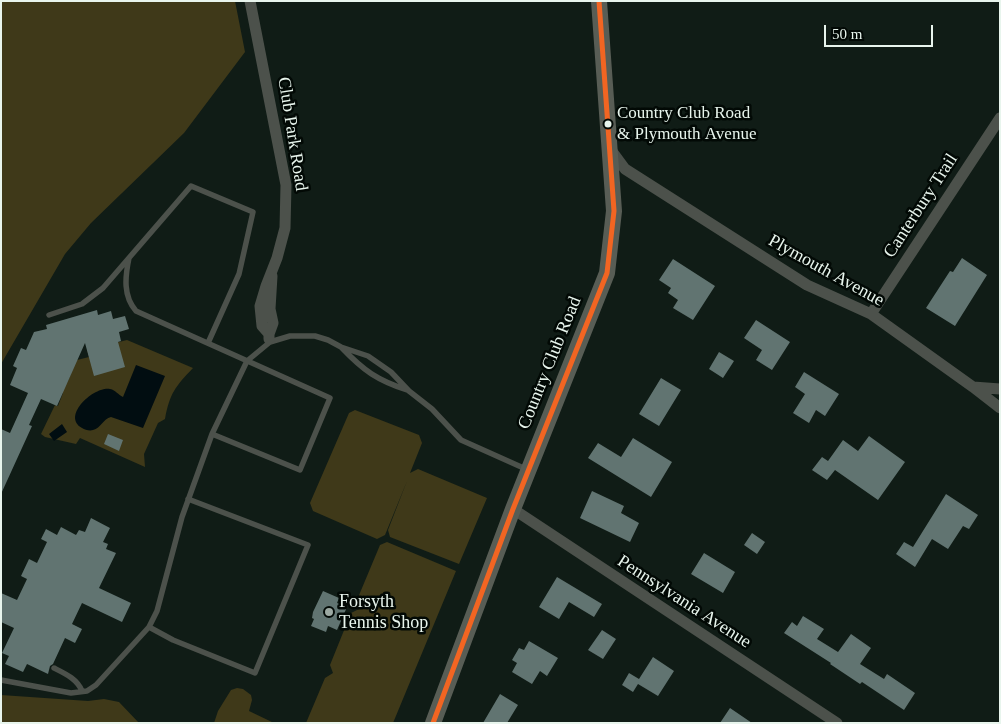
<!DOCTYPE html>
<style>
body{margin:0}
#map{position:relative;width:1001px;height:724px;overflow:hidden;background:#101c16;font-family:"Times New Roman",serif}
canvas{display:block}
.frame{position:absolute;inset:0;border:2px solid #e8f5ed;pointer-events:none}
.scale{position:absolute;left:824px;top:25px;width:109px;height:22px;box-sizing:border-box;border:2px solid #e8f5ed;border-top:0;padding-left:6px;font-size:15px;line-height:18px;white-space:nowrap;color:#e8f5ed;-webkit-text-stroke:4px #020905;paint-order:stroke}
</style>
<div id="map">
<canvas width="1001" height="724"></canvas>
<div class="frame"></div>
<div class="scale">50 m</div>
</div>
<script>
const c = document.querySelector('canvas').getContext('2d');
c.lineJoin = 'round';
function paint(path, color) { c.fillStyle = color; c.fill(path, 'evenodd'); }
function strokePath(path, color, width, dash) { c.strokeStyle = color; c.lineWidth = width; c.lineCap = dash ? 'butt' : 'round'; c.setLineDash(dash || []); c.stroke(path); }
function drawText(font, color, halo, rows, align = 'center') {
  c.font = font + ' "Times New Roman",serif'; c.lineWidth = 5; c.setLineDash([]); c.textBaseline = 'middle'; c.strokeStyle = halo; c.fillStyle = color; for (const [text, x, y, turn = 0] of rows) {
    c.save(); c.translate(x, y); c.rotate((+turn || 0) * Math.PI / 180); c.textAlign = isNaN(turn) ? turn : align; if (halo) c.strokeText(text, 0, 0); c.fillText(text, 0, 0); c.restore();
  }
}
paint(new Path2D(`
 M1,1H235L245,52L184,133L91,223L65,254L1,364Z
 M127,340L193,368C175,387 170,393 165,419L158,423L144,454L145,467L80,438L76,444L45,437L41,434L55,405L58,406L63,393L60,391C69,383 72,373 73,361L89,357L87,350Z
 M355,410L419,435L422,443L410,473L418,469L487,498L459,564L390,537L388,530L407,481L385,535L377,539L313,511L310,503L349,413Z
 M387,542L456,571L393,723H306L325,678L333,673L330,665L351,613L361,608L357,600L380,545Z
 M237,688L243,689L251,695L252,700L249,711L274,723H214L218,711L231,690Z
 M1,695L88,701L104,699L119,702L139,723H1Z`), '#3f3919');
paint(new Path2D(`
 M136,365L165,376L143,428L111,417C103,419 101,428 93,430C90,431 85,430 82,428C61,416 94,386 110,389C116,390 118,395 123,397Z
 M62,424L67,432L54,441L49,434Z`), '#010d11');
paint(new Path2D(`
 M962,258L987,275L955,326L926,308L950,271L953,272Z
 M673,259L715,286L693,320L673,308L678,300L668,293L671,288L659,280Z
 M97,310L98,315L111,311L113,319L125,316L129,329L119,332L121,341L118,342L125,367L94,376L85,343L57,406L41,399L29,425L32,426L1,494V429L10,433L28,393L10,385L17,368L13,366L21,348L26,350L34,332L47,329L46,325Z
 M756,320L790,342L772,370L756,360L762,350L744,338Z
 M719,352L734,361L723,378L709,369Z
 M804,372L839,394L825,416L816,410L809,423L793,413L805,394L795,387Z
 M661,378L681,390L659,426L639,414Z
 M108,434L123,440L119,451L104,444Z
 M869,436L905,462L878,500L835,470L827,480L812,470L822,457L828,461L843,440L858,451Z
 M633,438L672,462L651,497L588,458L598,443L621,457Z
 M592,491L624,506L621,513L639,523L630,542L580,518Z
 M946,494L978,515L969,529L963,526L948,549L932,539L915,567L896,554L904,542L913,547Z
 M91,518L110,528L103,542L108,544L106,549L116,553L99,588L131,603L122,622L82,603L72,624L82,629L75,643L65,638L53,664L50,666L48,674L27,664L23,672L5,664L9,656L2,653L14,628L1,622V593L17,600L27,579L21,576L29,559L37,563L47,542L41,539L46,529L57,535L61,527L76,535L79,530L85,532Z
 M752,533L765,542L757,554L744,545Z
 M704,553L735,572L723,593L691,574Z
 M557,577L602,604L594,617L569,602L559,619L539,607Z
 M323,591L339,598L337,603L347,607L337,630L328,626L326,632L311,626L314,619L312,618L313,612Z
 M803,616L824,629L817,639L838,652L851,634L871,648L860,664L884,679L887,674L915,693L904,710L862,682L860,684L830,664L831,663L784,633L792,622L797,626Z
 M602,630L616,639L603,659L588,650Z
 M529,641L558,658L547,676L540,671L532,684L512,672L517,663L512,660L519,648L524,650Z
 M653,657L674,671L658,696L638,684L633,692L622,685L629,673L639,679Z
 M500,694L518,705L507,723H483Z
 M730,708L752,723H720Z`), '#617471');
strokePath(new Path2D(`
 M129,258C125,277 123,296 136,311L330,398L300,470L212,434
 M49,315L82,304L103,288L191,186L253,212L239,274L208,343
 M342,348C364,371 377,380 407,390
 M149,627L173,640L255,673L308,545L188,499
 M54,668C66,674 77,679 82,691
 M1,680L71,693L87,691L96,685L149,627L157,611L182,517L212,434L247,361L270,342L290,336H315L328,340L341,347L368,356L391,372L409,391L432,409L461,440L528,470`), '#4c514b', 5.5);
strokePath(new Path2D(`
 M250,1L286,185L285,228L277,258L266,286L260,306L262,326L269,334
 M611,150L625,169L807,285L871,314L973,387L1000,408
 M871,314L1000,118
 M269,339V334L273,323L270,309L272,276
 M973,387L1000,389
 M513,509L837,723`), '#4c514b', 11);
strokePath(new Path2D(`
 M433,723L513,509L607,273L614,211L599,1`), '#585d55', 16);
strokePath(new Path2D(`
 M433,723L513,509L607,273L614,211L599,1`), '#f26522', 5);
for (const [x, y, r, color] of [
 [608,124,4.5,"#e8f5ed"],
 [329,612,5,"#9ca9a2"]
]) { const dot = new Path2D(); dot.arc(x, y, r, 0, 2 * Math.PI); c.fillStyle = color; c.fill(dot); strokePath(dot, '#020905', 2); }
drawText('17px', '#e8f5ed', '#020905', [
 ["Country Club Road",617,114],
 ["& Plymouth Avenue",617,135]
], 'left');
drawText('18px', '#e8f5ed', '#020905', [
 ["Club Park Road",292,134,81],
 ["Canterbury Trail",921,206,-57],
 ["Plymouth Avenue",826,271,29],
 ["Country Club Road",550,363,-68],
 ["Pennsylvania Avenue",684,602,33]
]);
drawText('18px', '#e8f5ed', '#020905', [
 ["Forsyth",339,602],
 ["Tennis Shop",339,623]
], 'left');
</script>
